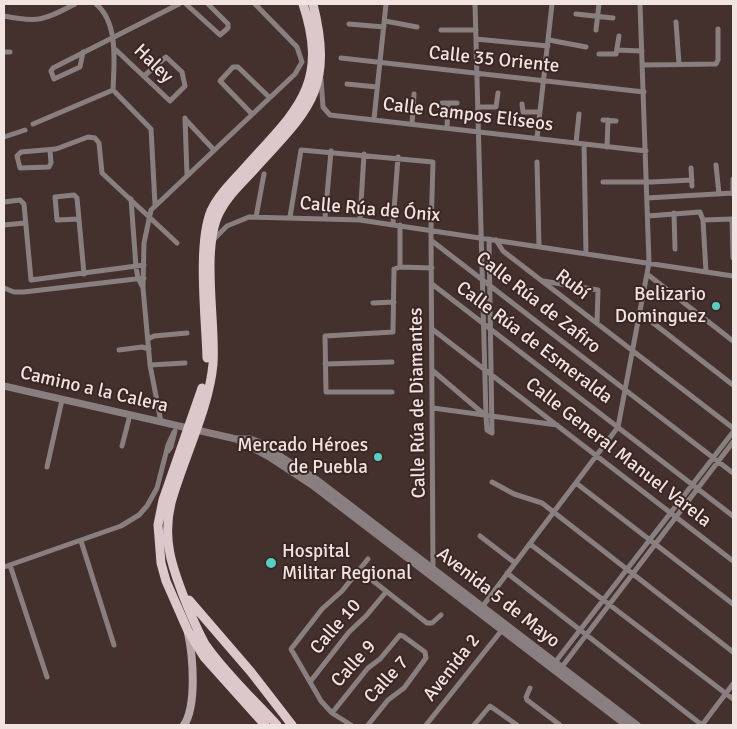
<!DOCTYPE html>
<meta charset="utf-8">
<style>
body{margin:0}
#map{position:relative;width:737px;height:729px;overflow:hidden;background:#44312d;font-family:Signika,sans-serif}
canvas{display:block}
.frame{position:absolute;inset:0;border:5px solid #f0e3e0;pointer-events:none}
</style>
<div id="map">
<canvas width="737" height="729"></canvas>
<div class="frame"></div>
</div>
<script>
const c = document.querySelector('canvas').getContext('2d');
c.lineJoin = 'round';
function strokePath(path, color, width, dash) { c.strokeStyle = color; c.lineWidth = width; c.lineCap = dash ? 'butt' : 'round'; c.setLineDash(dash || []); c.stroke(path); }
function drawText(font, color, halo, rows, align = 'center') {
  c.font = font + ' Signika,sans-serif'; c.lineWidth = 4; c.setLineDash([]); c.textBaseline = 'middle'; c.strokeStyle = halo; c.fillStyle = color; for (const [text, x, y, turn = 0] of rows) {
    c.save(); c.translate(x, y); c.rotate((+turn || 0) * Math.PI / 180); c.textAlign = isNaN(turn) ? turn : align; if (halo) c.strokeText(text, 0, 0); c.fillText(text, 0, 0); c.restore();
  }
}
strokePath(new Path2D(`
 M96,4C119,23 114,64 113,90
 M186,4L220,35L228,28V24L208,4
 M475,4L486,416L487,430L492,433L489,239
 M576,14L613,18
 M4,16C39,23 44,20 75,4
 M385,21L417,27
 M676,22L679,64
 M349,24L384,27
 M441,30H476
 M596,30L599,4
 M476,39L548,46
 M549,40L586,47
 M116,50L170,101L185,86L182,72L166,57L144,76
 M617,50L642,51
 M4,52H10
 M83,52L80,67L54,79L51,71L53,68L179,4
 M599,54H616L619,36
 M341,58L644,92
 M642,65L716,64L718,60V29
 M321,79L323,107L330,115L646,151
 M347,84L377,87
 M113,90L151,129L155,204
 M442,103H457
 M522,104L523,112H539
 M478,107H496L498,93
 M251,113L220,81L233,67H238L269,97
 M185,118L187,175
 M185,119L214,150
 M374,119L386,4
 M603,120L616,121
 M33,124L113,90
 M412,124L414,94
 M447,128L448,103
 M4,137L25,130
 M537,138L552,4
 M576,143L579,114
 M584,144L586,254
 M607,147L608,120
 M50,150L51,163L49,167L20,168L17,156L21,152L56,149L88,137L95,138L99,143L102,173L177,243
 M537,162L539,246
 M716,165L719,194
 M691,168L692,186
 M733,179V194
 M603,182H652L692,180
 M647,198L733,193
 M131,199L136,267L138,278L143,288
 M4,202L20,200L24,204L31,280L144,265
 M674,213L675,249
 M648,216L700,212L703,220L706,272
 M256,217L264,174
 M290,217L301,150L433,162L431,229L433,571
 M325,218L331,151
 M79,219L57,220L55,197L74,195L77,198L84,274
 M732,219L733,258
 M360,220L364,154
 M703,220L733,219
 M393,224L398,157
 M4,225L25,223
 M400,225V267
 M214,239L227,226L249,217L360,220L733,276
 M496,240L503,251L733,428
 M432,241L733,473
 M647,274L733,341
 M543,281L598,290L597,323
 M432,284L733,516
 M4,288L14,292H24L144,278
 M373,303L394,302
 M639,312L733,385
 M432,329L733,561
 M148,339L154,336L187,333
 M119,350L142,347L149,349
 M325,364L392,362
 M150,365L185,363
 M432,370L486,416
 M392,392H326L325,336L393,332L394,269L400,267L432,268
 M433,408L557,425
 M161,422L150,365L143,288L144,243L151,210L295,74L302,62L297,47L255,4
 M122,446L130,415
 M168,451L171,447L175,431
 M47,467L62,400
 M492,482L514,494L542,503L733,652
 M576,483L733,604
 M480,536L515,563
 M81,541L114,645
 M530,544L733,699
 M10,565L47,677
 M4,567L121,526L139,515L147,506L157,488L168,445L174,432
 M359,570L427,623H432L441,615
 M507,573L702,725
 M482,607L618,427L649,263L640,4
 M553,665L733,432
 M561,668L733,442
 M310,682L349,632L366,616L386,592
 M530,688L526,697L527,700L560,725
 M332,713L368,668L380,659L400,635L403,636L425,652L426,658L404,688L388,700L368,725
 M351,725L332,713L321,701L291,649L322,609L342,591L368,559
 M426,725L502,630
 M474,725L490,706L517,725
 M702,725L733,684`), '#897f81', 5);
strokePath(new Path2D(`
 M4,386L236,439L271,458L312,485L626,725
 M237,439H250L258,442L317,480L637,725`), '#897f81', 7);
strokePath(new Path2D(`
 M184,725C197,705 193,656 188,633`), '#b8a7ab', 8);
strokePath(new Path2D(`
 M207,358C206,320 197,244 211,211C218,196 230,184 241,172C293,113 331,88 303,4
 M202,388L163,500L158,525L161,563L166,581L188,631L204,657L265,725
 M189,600L251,672L292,725
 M277,725C253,699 225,673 205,644C197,630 191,615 185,600C172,567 162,539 171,503C183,459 209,409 213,364C216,322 201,250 219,213C227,197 240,185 252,172C307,111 335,92 313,4`), '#dcc7cb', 9);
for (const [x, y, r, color] of [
 [716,306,5,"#57cec2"],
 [378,457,5,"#57cec2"],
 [271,563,6,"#57cec2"]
]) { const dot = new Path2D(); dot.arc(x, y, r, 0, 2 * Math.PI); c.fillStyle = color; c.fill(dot); strokePath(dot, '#3a2723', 2); }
drawText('19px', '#f0e3e0', '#3a2723', [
 ["Calle 35 Oriente",494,60,6],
 ["Haley",153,64,44],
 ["Calle Campos Elíseos",468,115,7],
 ["Calle Rúa de Ónix",370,210,5],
 ["Rubí",572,285,37],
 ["Calle Rúa de Zafiro",538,303,38],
 ["Calle Rúa de Esmeralda",534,343,37],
 ["Camino a la Calera",94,390,13],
 ["Calle Rúa de Diamantes",418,403,-91],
 ["Calle General Manuel Varela",618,453,38],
 ["Avenida 5 de Mayo",498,598,38],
 ["Calle 10",336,627,-49],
 ["Calle 9",354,664,-48],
 ["Avenida 2",452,668,-52],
 ["Calle 7",387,680,-48]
]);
drawText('19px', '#f0e3e0', '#3a2723', [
 ["Belizario",706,295],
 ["Dominguez",706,317],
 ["Mercado Héroes",368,446],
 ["de Puebla",368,468],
 ["Hospital",282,552,"left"],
 ["Militar Regional",282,574,"left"]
], 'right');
</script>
